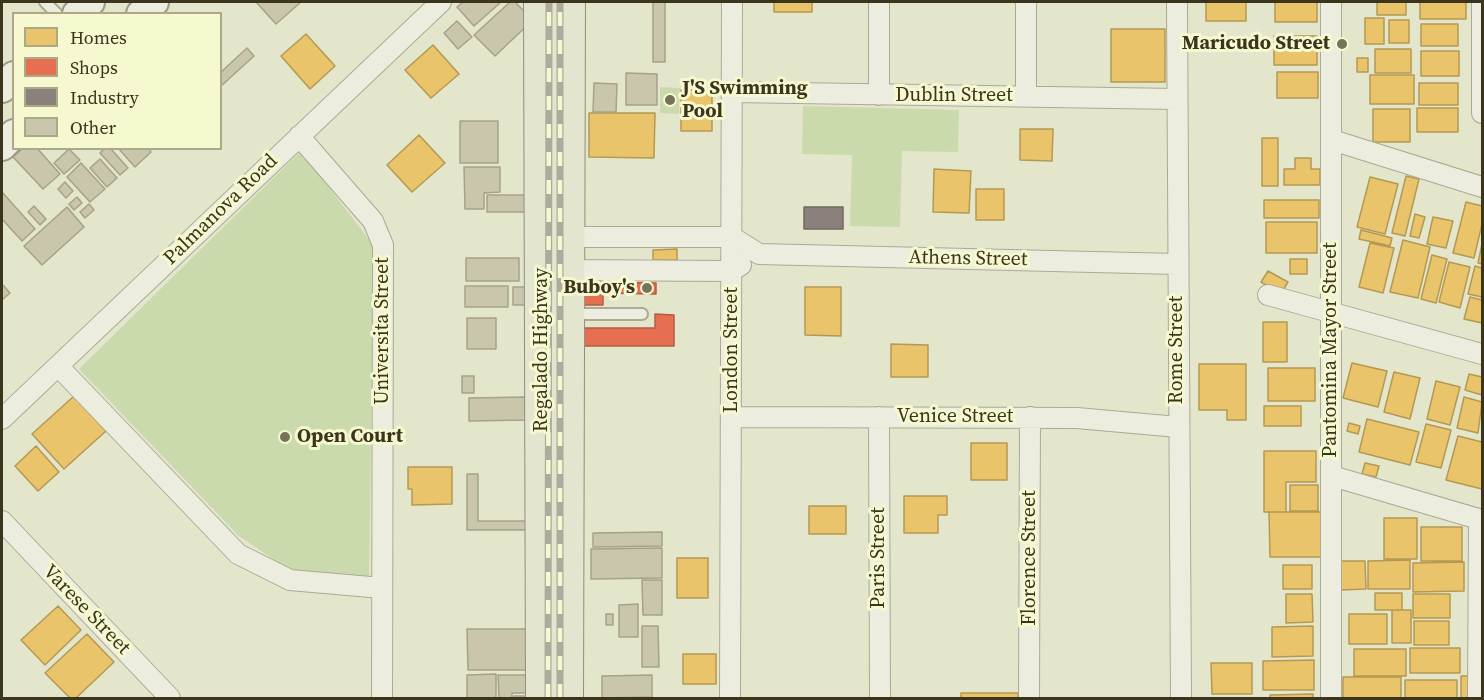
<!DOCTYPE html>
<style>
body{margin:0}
#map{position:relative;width:1484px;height:700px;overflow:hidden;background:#e4e6cb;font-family:"Source Serif 4",serif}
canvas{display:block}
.frame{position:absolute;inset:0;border:3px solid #3a351c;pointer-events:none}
.legend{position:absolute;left:12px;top:12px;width:210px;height:138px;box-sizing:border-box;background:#f6f8d0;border:2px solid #abaa88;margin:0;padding:8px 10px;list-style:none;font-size:18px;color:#3a351c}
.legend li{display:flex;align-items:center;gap:12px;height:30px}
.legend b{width:30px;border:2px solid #abaa88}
</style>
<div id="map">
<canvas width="1484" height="700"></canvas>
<div class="frame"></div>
<ul class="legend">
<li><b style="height:16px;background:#e9c46a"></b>Homes</li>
<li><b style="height:16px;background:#e76f51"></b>Shops</li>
<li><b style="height:16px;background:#8a817c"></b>Industry</li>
<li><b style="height:16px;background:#c9c6ac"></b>Other</li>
</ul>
</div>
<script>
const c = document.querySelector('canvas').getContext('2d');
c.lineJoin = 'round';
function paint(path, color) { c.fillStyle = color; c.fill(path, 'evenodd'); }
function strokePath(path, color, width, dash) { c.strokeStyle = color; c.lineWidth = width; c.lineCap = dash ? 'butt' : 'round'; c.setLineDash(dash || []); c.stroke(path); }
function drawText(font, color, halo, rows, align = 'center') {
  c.font = font + ' "Source Serif 4",serif'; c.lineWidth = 6; c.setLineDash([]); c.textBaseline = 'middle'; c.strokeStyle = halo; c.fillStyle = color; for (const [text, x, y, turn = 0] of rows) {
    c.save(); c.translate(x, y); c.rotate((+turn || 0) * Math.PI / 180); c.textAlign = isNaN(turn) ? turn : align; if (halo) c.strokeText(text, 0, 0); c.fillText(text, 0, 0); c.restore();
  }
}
paint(new Path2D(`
 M660,87L680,88L679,114L660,113Z
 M803,106L959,110L958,152L902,151L900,227L850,226L852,155L802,154Z
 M301,151L374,246L369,580L290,571L238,535L79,369Z`), '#cadaac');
const homes = new Path2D(`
 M774,2H812V12H774Z
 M1206,2H1246V21H1206Z
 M1275,2H1317V22H1275Z
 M1377,2H1406V15H1377Z
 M1420,2H1466V19H1420Z
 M1365,18H1384V44H1365Z
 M1389,20H1409V43H1389Z
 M1421,24H1458V46H1421Z
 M1111,29H1165V82H1111Z
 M306,34L335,66L310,89L281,56Z
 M1274,36H1317V65H1274Z
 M433,45L459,74L431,98L405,70Z
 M1375,49H1411V73H1375Z
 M1421,51H1459V76H1421Z
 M1357,58H1368V72H1357Z
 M1277,72H1318V98H1277Z
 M1370,75H1414V104H1370Z
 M1419,83H1458V105H1419Z
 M681,90H712V131H681Z
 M1417,108H1458V132H1417Z
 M1373,109H1410V142H1373Z
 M589,113H655L654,158L589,157Z
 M1020,129H1053L1052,161L1020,160Z
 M419,135L445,163L412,192L387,165Z
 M1262,138H1278V186H1262Z
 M1295,158H1311V169H1320V185H1284V169H1295Z
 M934,169L971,171L969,213L933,212Z
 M1406,176L1419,179L1405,236L1392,233Z
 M1370,177L1398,184L1385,234L1357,227Z
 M976,189H1004V220H976Z
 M1264,200H1319V218H1264Z
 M1466,202L1482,206V224L1474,258L1453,253Z
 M1415,214L1425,217L1419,238L1410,236Z
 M1433,217L1453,221L1446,248L1427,244Z
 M1266,222H1317V253H1266Z
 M1361,230L1392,238L1390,246L1359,239Z
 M1403,240L1430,247L1418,298L1390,292Z
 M1370,243L1394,248L1383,293L1359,287Z
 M1482,244V264L1478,263Z
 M677,249V260H653V250Z
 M1432,255L1447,259L1436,303L1421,299Z
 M1290,259H1307V274H1290Z
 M1449,262L1470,267L1460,308L1439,302Z
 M1475,266L1482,268V297L1468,294Z
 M1268,271L1288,282L1281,294L1261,282Z
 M805,287H841V336L805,335Z
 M1470,297L1482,300V323L1464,319Z
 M1263,322H1287V362H1263Z
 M891,344L928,345V377H891Z
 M1352,363L1387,371L1378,407L1343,398Z
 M1199,364H1246V420H1227V410H1199Z
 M1268,368H1315V401H1268Z
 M1394,372L1420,378L1410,419L1384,412Z
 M1469,374L1482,377V395L1465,390Z
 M1436,381L1460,387L1450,425L1427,419Z
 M74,396L106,431L64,469L32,434Z
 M1464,397L1482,402L1478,433L1457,428Z
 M1264,406H1301V426H1264Z
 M1367,419L1419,432L1410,465L1359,452Z
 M1349,423L1360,426L1358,434L1347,431Z
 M1426,424L1451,430L1441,468L1416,462Z
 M1458,436L1482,442V489L1446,480Z
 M971,443H1007V480H971Z
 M36,446L59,472L38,491L15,466Z
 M1264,451H1316V482H1286V512H1264Z
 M1365,463L1379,466L1376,477L1362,474Z
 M408,467H452V504L412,505V489H408Z
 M1290,485H1318V511H1290Z
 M904,496H947V515H938V533H904Z
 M809,506H846V534H809Z
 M1269,512H1322L1323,557H1270Z
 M1384,518H1417V559H1384Z
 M1421,527H1462V561H1421Z
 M677,558H708V598H677Z
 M1410,560V589H1368V561Z
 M1341,561H1365L1366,589L1341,590Z
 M1464,562V591L1413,592V563Z
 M1283,565H1312V589H1283Z
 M1375,593H1402V610H1375Z
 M1286,594H1312L1313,622L1286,623Z
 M1413,594H1450V618H1413Z
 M58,606L81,630L45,665L21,640Z
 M1392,610H1411V643H1392Z
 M1349,614H1387V644H1349Z
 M1414,621H1449V645H1414Z
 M1313,626V656L1272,657V627Z
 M87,634L114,662L76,698H70L45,673Z
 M1410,648H1460V673H1410Z
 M1354,649H1406V676H1354Z
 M683,654H716V684H683Z
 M1314,660V690H1263V661Z
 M1211,663H1252V694H1212Z
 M1461,676H1476V698H1461Z
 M1343,677H1401V698H1343Z
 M1405,680H1457V698H1405Z
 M961,693H1018V698H961Z
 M1313,694V698H1270V695Z`);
paint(homes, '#e9c46a');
strokePath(homes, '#b49953', 1.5);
const shops = new Path2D(`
 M594,282L656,283V294L603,293V305H583V292Z
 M655,314L674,315V346H582V328H655Z`);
paint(shops, '#e76f51');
strokePath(shops, '#b35e41', 1.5);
const industry = new Path2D(`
 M804,207H843V229H804Z`);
paint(industry, '#8a817c');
strokePath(industry, '#726a5f', 1.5);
const building = new Path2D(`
 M256,2H301L276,24Z
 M463,2H501L474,26L457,7Z
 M510,2H515L533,20L495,56L474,35Z
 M653,2H665V62H653Z
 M457,21L472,37L458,49L444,33Z
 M247,48L254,56L220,87V73Z
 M626,73L657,74V105H626Z
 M594,83L617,84L616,112H593Z
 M460,121H498V163H460Z
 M23,148H37L60,174L43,189L13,157Z
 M105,148H110L128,168L120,175L100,153Z
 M118,148H148L151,152L135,167Z
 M69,149L80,160L64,174L54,163Z
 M100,159L117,178L107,187L90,168Z
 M81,163L105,189L90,202L67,177Z
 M464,167H500V192L484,193V209H465Z
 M65,182L73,191L66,198L58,189Z
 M2,192L35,229L22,241L2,219Z
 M487,195H534V212H487Z
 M77,197L82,203L74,210L69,204Z
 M89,204L94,210L85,218L80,212Z
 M34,206L46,219L40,225L28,212Z
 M67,207L84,227L42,265L24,246Z
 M466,258H519V281H466Z
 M2,284L10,293L2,300Z
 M465,286H508V307H465Z
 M513,287H529V305H513Z
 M467,318H496V349H467Z
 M462,376H474V393H462Z
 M528,397V420L469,421V398Z
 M467,474H478V521H531V530H467Z
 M662,532V546L593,547V533Z
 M662,548V578L591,579V549Z
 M642,580H662V615H643Z
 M638,604V637H619V605Z
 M606,614H613V625H606Z
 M642,626H658L659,667H642Z
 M467,629H526L527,670H468Z
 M496,674V698H467V675Z
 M498,675H532L533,693H512V698H499Z
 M652,675V697L602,698V676Z
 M514,696H531V698H514Z`);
paint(building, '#c9c6ac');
strokePath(building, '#a5a28a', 1.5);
const lane = new Path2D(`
 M45,2L57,14
 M572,314H642`);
const street = new Path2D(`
 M879,2V95
 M1177,2L1181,698
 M1331,2V698
 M1482,2V113
 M732,92L1177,99
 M1026,96V2
 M299,136L373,221L383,245L382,698
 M1332,140L1482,187
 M558,237H732L759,254L1177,264
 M559,270L732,271L741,265
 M1268,295L1482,354
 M58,366L238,554L290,580L382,588
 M731,417L1077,418L1178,427
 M879,417L880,698
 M2,419L441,2
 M1332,476L1482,520
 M2,521L170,698
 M730,698L732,2
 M1029,698L1030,417
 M1478,698L1479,519`);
const secondary = new Path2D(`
 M77,14L90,2
 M141,14L154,2
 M2,88L14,76
 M2,146L14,134`);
const primary = new Path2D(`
 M540,2L542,698
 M567,698L569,2`);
strokePath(lane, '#aaaa95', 14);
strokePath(street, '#aaaa95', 22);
strokePath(secondary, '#999985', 32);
strokePath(primary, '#8f8f7b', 34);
strokePath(lane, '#ecedde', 10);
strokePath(street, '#ecedde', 20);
strokePath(secondary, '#ecedde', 28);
strokePath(primary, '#e4e5ce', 32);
const rail = new Path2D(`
 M548,698L549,2
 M560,698V2`);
strokePath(rail, '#acab9d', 7);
strokePath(rail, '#f6f8d0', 4.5, [14]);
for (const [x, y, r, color] of [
 [1342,44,6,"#767359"],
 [670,100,6,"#767359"],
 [647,288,6,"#767359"],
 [285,437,6,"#767359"]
]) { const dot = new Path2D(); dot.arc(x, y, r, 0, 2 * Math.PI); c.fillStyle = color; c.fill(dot); strokePath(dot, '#f6f8d0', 2); }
drawText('bold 20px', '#3a351c', '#f6f8d0', [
 ["Maricudo Street",1330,44],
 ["J'S Swimming",682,89,"left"],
 ["Pool",682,112,"left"],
 ["Buboy's",635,288],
 ["Open Court",297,437,"left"]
], 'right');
drawText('20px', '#3a351c', '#f6f8d0', [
 ["Dublin Street",954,96],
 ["Palmanova Road",221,210,-44],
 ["Athens Street",968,259,1],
 ["Universita Street",383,331,-90],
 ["Regalado Highway",542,350,-90],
 ["London Street",732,350,-90],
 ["Rome Street",1177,350,-90],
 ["Pantomina Mayor Street",1331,350,-90],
 ["Venice Street",955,417],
 ["Paris Street",879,558,-90],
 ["Florence Street",1030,558,-90],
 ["Varese Street",86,610,46]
]);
</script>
